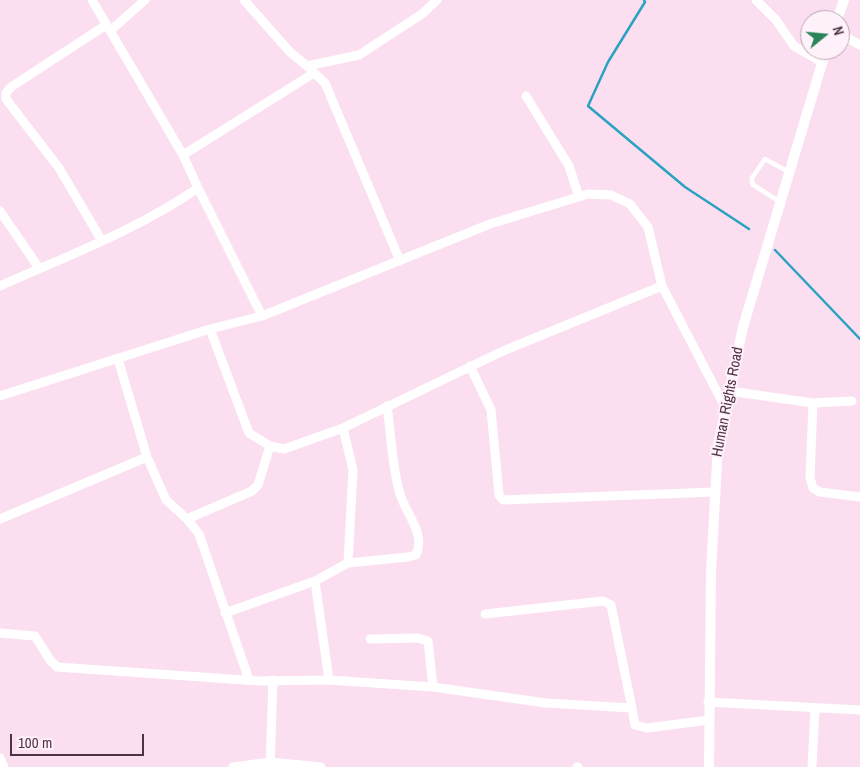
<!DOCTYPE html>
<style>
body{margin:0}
#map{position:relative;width:860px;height:767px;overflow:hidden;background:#fbdff1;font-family:"Archivo Narrow",sans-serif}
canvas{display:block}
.north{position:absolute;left:800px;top:10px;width:50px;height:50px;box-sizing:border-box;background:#fff1fa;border:1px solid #b8a5b2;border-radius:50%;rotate:73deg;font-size:14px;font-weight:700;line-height:20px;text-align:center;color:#4e3345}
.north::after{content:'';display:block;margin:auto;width:18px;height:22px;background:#2a845a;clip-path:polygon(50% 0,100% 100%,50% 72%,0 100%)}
.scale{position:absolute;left:10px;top:734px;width:134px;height:22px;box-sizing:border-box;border:2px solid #4e3345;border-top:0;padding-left:6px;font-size:15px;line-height:18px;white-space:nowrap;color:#4e3345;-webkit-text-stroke:4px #fff1fa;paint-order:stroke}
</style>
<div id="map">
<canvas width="860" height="767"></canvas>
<div class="north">N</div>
<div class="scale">100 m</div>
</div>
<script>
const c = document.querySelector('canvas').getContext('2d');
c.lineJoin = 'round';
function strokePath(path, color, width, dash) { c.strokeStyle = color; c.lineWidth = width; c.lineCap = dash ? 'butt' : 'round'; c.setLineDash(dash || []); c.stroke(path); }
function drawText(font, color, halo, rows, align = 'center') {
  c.font = font + ' "Archivo Narrow",sans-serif'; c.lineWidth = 4; c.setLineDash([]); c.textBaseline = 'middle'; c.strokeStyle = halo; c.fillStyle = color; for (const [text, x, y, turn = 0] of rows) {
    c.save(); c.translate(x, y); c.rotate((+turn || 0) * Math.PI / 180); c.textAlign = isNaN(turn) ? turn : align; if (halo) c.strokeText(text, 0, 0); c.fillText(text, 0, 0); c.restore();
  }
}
strokePath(new Path2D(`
 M644,0L645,2L608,62L588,106L685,187L749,229
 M775,250L860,339`), '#2aa2c0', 2.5);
strokePath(new Path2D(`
 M780,202L752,184V178L765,159L789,172`), '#fff', 4.5);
strokePath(new Path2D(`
 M244,0L290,52L307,66L359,55L422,14L437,0
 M756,0L776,20L794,46L822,62
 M110,31L145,0
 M840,34L860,45
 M307,66L325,83L400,261
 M526,96L569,166L579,197
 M183,155L314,73
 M198,188L262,316
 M0,211L39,268
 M102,241L59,168L6,99V93L11,87L106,25
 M0,286C67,256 137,230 198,188L183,155L92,0
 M210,329L262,316L490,224L588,194L611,195L630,204L648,227L662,286L725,407
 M118,359L147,457L166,500L187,519L199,534L249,680
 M470,366L491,410L499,495L503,500L715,492
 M729,391L813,403L852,401
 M0,396L210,329L249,433L270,446L284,449L343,428L503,351L662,286
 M813,403L810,478L813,488L820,492L860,497
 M0,519L147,457
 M187,519L252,491L258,485L270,446
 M348,563L408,557L416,555C426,534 406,514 400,494C392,468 391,433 387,406
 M315,581L329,680
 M225,613L315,581L348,563L353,470L343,428
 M485,614L603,601L611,605L632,708
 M0,633L35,636L50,660L57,667L259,681L329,680L433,687L546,703L632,708L635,725L647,728L709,720
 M370,639L418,638L428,641L433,687
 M708,702L860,710
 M0,758L4,767
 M233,767L270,762L321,767
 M270,767L273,680
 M577,767H578
 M812,767L815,710`), '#fff', 9);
strokePath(new Path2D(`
 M837,20L844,0
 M709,767L711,572L718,445L743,327L826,50`), '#fff', 10);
drawText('15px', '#4e3345', '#fff1fa', [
 ["Human Rights Road",728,402,-79]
]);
</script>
